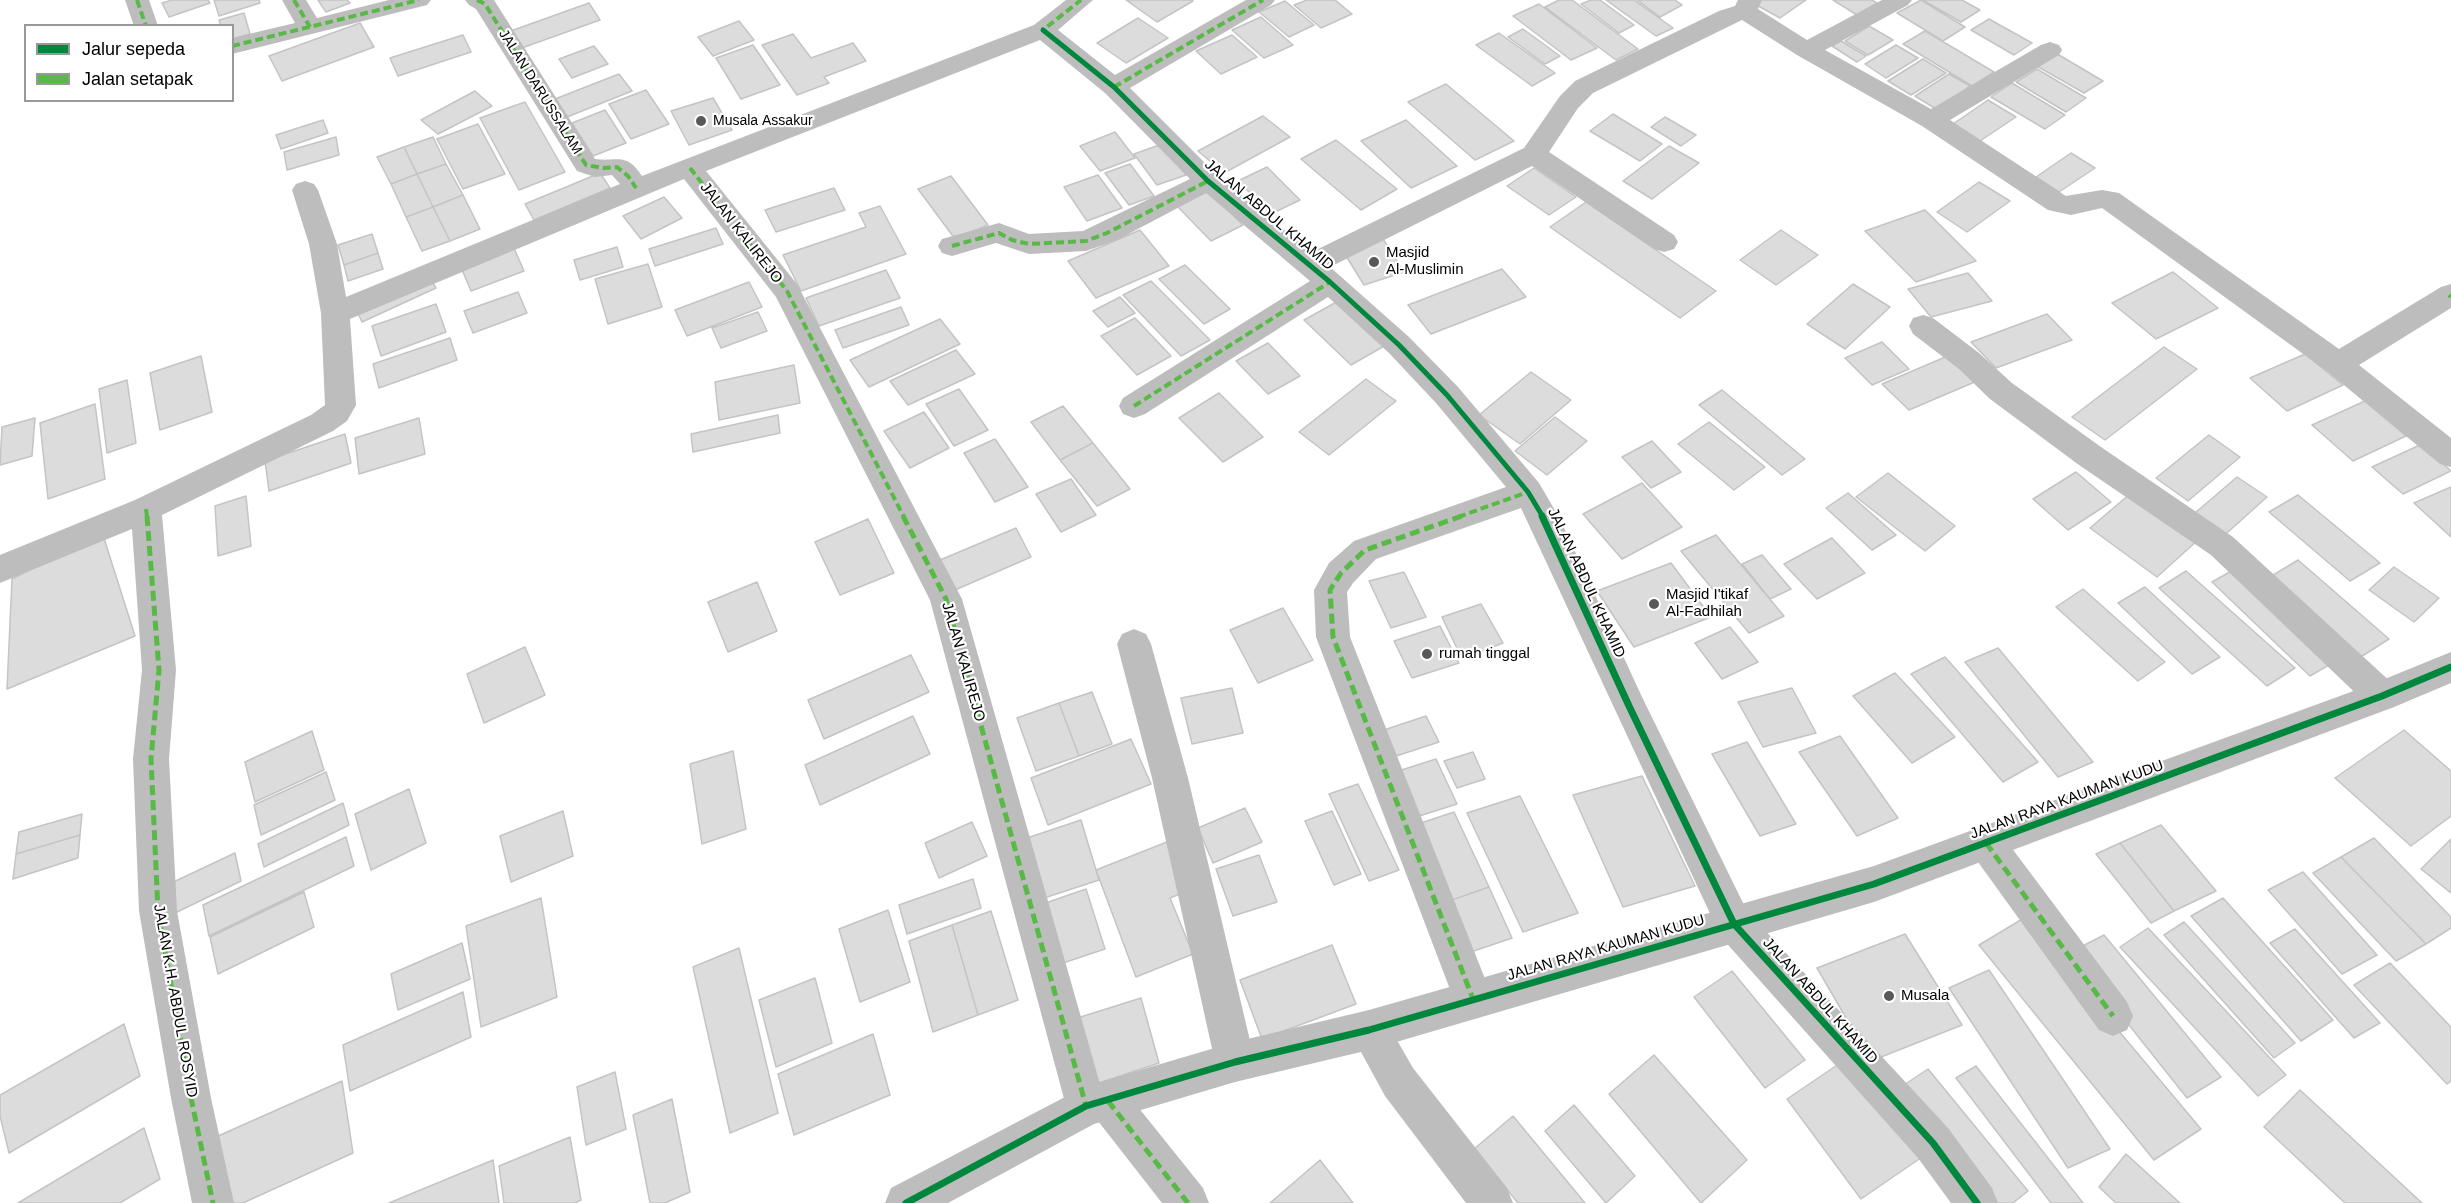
<!DOCTYPE html>
<style>
body{margin:0}
#map{position:relative;width:2451px;height:1203px;overflow:hidden;background:#fff;font-family:Helvetica,sans-serif}
canvas{display:block}
.legend{position:absolute;left:24px;top:24px;width:210px;height:78px;box-sizing:border-box;background:#fff;border:2px solid #999;margin:0;padding:8px 10px;list-style:none;font-size:18px;color:#000}
.legend li{display:flex;align-items:center;gap:12px;height:30px}
.legend b{width:30px;border:2px solid #999}
</style>
<div id="map">
<canvas width="2451" height="1203"></canvas>
<ul class="legend">
<li><b style="height:8px;background:#00873e"></b>Jalur sepeda</li>
<li><b style="height:8px;background:#58b947"></b>Jalan setapak</li>
</ul>
</div>
<script>
const c = document.querySelector('canvas').getContext('2d');
c.lineJoin = 'round';
function paint(path, color) { c.fillStyle = color; c.fill(path, 'evenodd'); }
function strokePath(path, color, width, dash) { c.strokeStyle = color; c.lineWidth = width; c.lineCap = dash ? 'butt' : 'round'; c.setLineDash(dash || []); c.stroke(path); }
function drawText(font, color, halo, rows, align = 'center') {
  c.font = font + ' Helvetica,sans-serif'; c.lineWidth = 4.5; c.setLineDash([]); c.textBaseline = 'middle'; c.strokeStyle = halo; c.fillStyle = color; for (const [text, x, y, turn = 0] of rows) {
    c.save(); c.translate(x, y); c.rotate((+turn || 0) * Math.PI / 180); c.textAlign = isNaN(turn) ? turn : align; if (halo) c.strokeText(text, 0, 0); c.fillText(text, 0, 0); c.restore();
  }
}
const building = new Path2D(`
 M172,0H208L210,3L169,17L162,3Z
 M214,0H259L260,3L219,16Z
 M318,0H347L350,3L326,12Z
 M1126,0H1191L1193,1L1157,22Z
 M1307,0H1335L1352,14L1321,28L1294,5Z
 M1559,0H1572L1638,49L1616,60L1545,7Z
 M1591,0H1600L1634,25L1619,33L1581,4Z
 M1606,0H1634L1673,28L1656,36Z
 M1637,0H1675L1682,5L1660,17Z
 M1757,0H1806L1780,18L1753,3Z
 M1833,0H1872L1877,3L1857,15Z
 M1921,0L1965,27L1943,41L1897,13Z
 M1923,0H1962L1980,10L1961,22Z
 M1285,1L1314,25L1289,37L1259,12Z
 M589,3L600,20L519,49L508,32Z
 M1539,4L1597,48L1571,60L1513,16Z
 M244,13L250,34L232,39V26H221L219,20Z
 M1261,17L1293,45L1264,58L1232,30Z
 M1138,18L1168,38L1126,63L1097,43Z
 M1989,19L2032,43L2014,55L1971,30Z
 M739,21L754,40L713,56L698,37Z
 M360,23L374,47L282,81L269,56Z
 M1869,26L1893,40L1868,55L1845,41Z
 M1523,29L1560,56L1545,64L1508,37Z
 M1925,31L1994,72L1972,86L1903,44Z
 M1499,33L1555,73L1532,86L1476,45Z
 M793,34L811,58L853,43L866,61L824,77L829,83L797,95L762,45Z
 M463,35L471,52L398,76L390,58Z
 M1232,35L1257,57L1221,74L1196,51Z
 M1841,41L1866,56L1857,62L1832,46Z
 M753,45L780,85L741,99L716,58Z
 M1896,45L1918,58L1886,78L1865,64Z
 M594,46L608,64L572,78L559,59Z
 M2054,52L2103,81L2084,93L2035,65Z
 M1923,59L1946,73L1911,95L1888,81Z
 M2037,69L2086,98L2066,112L2016,82Z
 M619,74L632,91L567,117L555,99Z
 M1949,74L1970,86L1936,109L1915,96Z
 M2012,83L2065,115L2045,129L1991,97Z
 M1446,84L1514,141L1475,160L1408,102Z
 M646,90L669,124L631,139L609,104Z
 M475,91L492,106L438,134L421,120Z
 M713,98L732,130L689,145L671,111Z
 M1988,100L2016,117L1980,141L1953,124Z
 M525,102L565,172L519,190L480,118Z
 M605,110L626,143L593,156L572,123Z
 M1613,114L1662,144L1640,161L1590,131Z
 M1263,116L1290,137L1224,173L1198,151Z
 M1665,117L1696,135L1681,146L1651,127Z
 M323,120L328,133L281,149L276,135Z
 M1406,120L1457,166L1411,188L1361,141Z
 M478,124L505,174L463,189L437,139Z
 M1115,132L1135,158L1100,171L1080,146Z
 M336,137L339,155L287,170L284,152Z
 M433,137L446,164L417,174L404,147Z
 M1336,140L1397,189L1361,210L1301,159Z
 M1162,144L1186,175L1157,185L1134,154Z
 M1669,146L1699,163L1652,199L1623,181Z
 M404,147L417,174L391,184L377,157Z
 M2071,153L2095,168L2059,192L2036,177Z
 M446,164L463,195L433,207L417,174Z
 M1130,164L1154,196L1129,205L1105,173Z
 M1267,167L1300,200L1271,214L1238,181Z
 M1534,168L1576,197L1549,215L1507,186Z
 M600,173L610,188L534,220L525,204Z
 M417,174L433,207L406,217L391,184Z
 M1098,175L1122,208L1087,221L1064,187Z
 M951,176L988,225L955,239L918,189Z
 M1979,182L2010,201L1967,232L1937,212Z
 M834,188L845,210L776,232L765,210Z
 M1209,191L1243,225L1211,241L1177,206Z
 M463,195L480,229L450,241L433,207Z
 M664,197L682,218L641,239L623,216Z
 M1586,202L1716,291L1680,318L1550,227Z
 M880,206L906,254L801,291L783,255L866,227L859,213Z
 M433,207L450,241L422,251L406,217Z
 M1925,210L1976,261L1916,282L1865,231Z
 M716,228L723,244L655,266L649,249Z
 M1140,230L1169,266L1096,298L1068,261Z
 M1781,230L1818,255L1776,285L1740,260Z
 M372,234L378,253L344,265L338,245Z
 M1383,239L1404,272L1364,285L1343,251Z
 M513,246L524,271L471,291L460,265Z
 M617,247L623,267L580,280L574,260Z
 M378,253L383,269L348,281L344,265Z
 M648,264L662,307L608,324L595,279Z
 M1185,265L1230,309L1204,324L1159,279Z
 M1502,269L1526,297L1431,334L1408,305Z
 M886,270L900,298L819,326L806,298Z
 M2173,272L2218,308L2156,339L2112,303Z
 M1968,273L1992,301L1931,317L1908,289Z
 M430,278L436,288L362,322L357,311Z
 M1151,281L1210,340L1181,356L1123,295Z
 M749,282L762,307L687,336L675,310Z
 M1853,284L1890,307L1845,349L1807,324Z
 M518,292L527,313L473,333L464,311Z
 M1120,297L1135,313L1108,327L1093,311Z
 M1340,300L1386,345L1351,365L1304,320Z
 M436,304L446,332L381,356L372,326Z
 M901,307L909,325L843,348L835,330Z
 M758,312L767,331L721,348L712,328Z
 M2047,314L2072,340L1996,368L1971,342Z
 M1135,318L1171,356L1137,375L1101,336Z
 M940,319L960,344L869,387L850,360Z
 M450,338L457,360L379,388L373,364Z
 M1882,342L1909,369L1872,385L1845,358Z
 M1268,343L1300,376L1268,394L1236,361Z
 M2164,347L2197,369L2105,440L2072,417Z
 M956,350L975,374L908,405L890,381Z
 M2305,354L2343,385L2287,411L2250,378Z
 M1950,355L1977,381L1909,410L1882,384Z
 M201,356L212,412L160,430L150,373Z
 M794,365L800,403L719,420L715,382Z
 M1531,372L1571,400L1520,444L1479,415Z
 M1366,379L1396,401L1329,455L1299,432Z
 M127,380L136,443L107,453L99,389Z
 M959,389L988,430L954,446L926,404Z
 M1722,390L1805,459L1782,475L1699,405Z
 M1219,393L1263,437L1223,462L1179,418Z
 M2365,401L2406,436L2353,461L2312,425Z
 M95,404L105,479L48,499L40,423Z
 M1063,406L1093,443L1060,460L1031,422Z
 M924,412L949,448L910,468L884,431Z
 M778,415L780,433L693,452L691,434Z
 M1555,417L1587,441L1547,475L1515,451Z
 M35,418L32,456L0,465L2,427Z
 M419,418L425,454L359,474L355,438Z
 M1709,422L1765,467L1734,490L1678,444Z
 M345,434L351,463L269,491L265,461Z
 M2209,435L2240,457L2188,501L2156,478Z
 M995,439L1028,487L995,502L964,453Z
 M1652,441L1681,472L1651,488L1622,457Z
 M1093,443L1130,489L1097,506L1060,460Z
 M2422,444L2451,471L2403,494L2372,467Z
 M2076,472L2111,502L2068,530L2033,499Z
 M1888,473L1955,526L1925,551L1856,497Z
 M2237,477L2267,497L2218,541L2188,519Z
 M1071,479L1096,515L1061,532L1036,494Z
 M1642,483L1682,527L1622,559L1583,514Z
 M2451,487V537L2414,503Z
 M1848,493L1896,535L1872,550L1826,508Z
 M2131,493L2198,540L2157,577L2090,528Z
 M2298,495L2380,563L2350,581L2269,512Z
 M246,496L251,546L218,556L215,506Z
 M868,519L894,573L840,595L815,542Z
 M1016,528L1031,557L948,593L933,563Z
 M102,532L135,636L7,689L12,579Z
 M1716,535L1784,616L1749,633L1681,551Z
 M1832,538L1865,573L1817,599L1784,564Z
 M1762,555L1791,589L1770,599L1742,564Z
 M2298,560L2389,639L2356,660L2265,580Z
 M1671,563L1711,617L1634,647L1597,591Z
 M2394,567L2439,598L2414,622L2369,590Z
 M2235,569L2334,662L2310,676L2212,582Z
 M2186,571L2295,668L2267,686L2159,588Z
 M1404,572L1426,617L1391,628L1369,581Z
 M757,582L777,631L728,652L708,602Z
 M2145,587L2220,657L2192,674L2118,603Z
 M2083,589L2165,662L2138,681L2056,607Z
 M1481,604L1503,643L1462,659L1442,617Z
 M1283,608L1313,660L1258,683L1230,630Z
 M1440,626L1459,663L1412,678L1394,641Z
 M1730,627L1758,662L1722,679L1695,643Z
 M525,647L545,695L484,723L467,674Z
 M1998,648L2093,762L2058,777L1965,662Z
 M911,655L929,692L824,739L808,700Z
 M1945,657L2038,762L2003,782L1911,674Z
 M1895,673L1955,737L1912,763L1853,696Z
 M1232,688L1243,733L1192,744L1181,698Z
 M1792,688L1816,733L1763,747L1738,702Z
 M1092,692L1112,744L1079,756L1059,703Z
 M1059,703L1079,756L1036,771L1017,718Z
 M913,716L930,754L820,805L805,765Z
 M1426,716L1439,742L1390,758L1378,732Z
 M2404,730L2451,771V816L2411,846L2335,778Z
 M312,731L324,770L255,802L245,762Z
 M1840,736L1898,818L1857,836L1799,752Z
 M1131,739L1151,784L1048,825L1031,778Z
 M1747,742L1796,824L1760,836L1712,754Z
 M733,751L746,829L702,844L690,764Z
 M1473,752L1485,779L1457,788L1444,761Z
 M1436,759L1457,804L1413,818L1392,773Z
 M326,772L335,800L261,835L254,805Z
 M1642,776L1695,886L1623,907L1573,795Z
 M1358,784L1399,870L1369,881L1329,794Z
 M409,789L426,843L371,870L355,814Z
 M1520,796L1578,913L1523,932L1467,813Z
 M343,803L349,825L264,867L258,844Z
 M1245,808L1262,842L1213,863L1198,828Z
 M563,811L573,856L511,882L500,836Z
 M1332,811L1361,874L1334,885L1305,821Z
 M1454,812L1489,887L1449,901L1415,825Z
 M82,814L80,835L16,854L19,832Z
 M1081,820L1099,880L1032,902L1015,842Z
 M972,822L987,856L939,878L925,843Z
 M2161,825L2216,891L2174,911L2120,843Z
 M80,835L78,858L13,879L16,854Z
 M346,837L354,866L209,936L203,905Z
 M2374,838L2451,917V928L2426,944L2341,857Z
 M2451,839V893L2421,869Z
 M1172,840L1192,889L1170,898L1193,954L1136,977L1096,870Z
 M2120,843L2174,911L2151,923L2096,854Z
 M235,853L241,881L173,914L167,885Z
 M1259,855L1277,902L1233,916L1216,869Z
 M2341,857L2426,944L2396,961L2313,873Z
 M2303,872L2377,955L2342,974L2268,890Z
 M973,879L981,908L907,934L899,905Z
 M1489,887L1512,938L1471,952L1449,901Z
 M1086,889L1105,949L1054,966L1037,906Z
 M304,892L314,927L218,974L210,937Z
 M541,898L557,997L481,1027L466,926Z
 M2223,898L2333,1020L2301,1041L2191,916Z
 M888,910L910,982L860,1002L839,929Z
 M991,911L1018,1000L978,1015L952,925Z
 M2024,918L2201,1129L2154,1160L1979,945Z
 M2184,922L2295,1043L2274,1058L2164,935Z
 M952,925L978,1015L933,1032L909,941Z
 M2148,928L2286,1075L2258,1096L2120,947Z
 M2295,929L2380,1023L2354,1038L2270,943Z
 M1905,934L1962,1025L1871,1061L1817,968Z
 M2104,935L2221,1077L2187,1098L2071,952Z
 M462,943L470,979L398,1010L391,974Z
 M1332,945L1356,1004L1262,1039L1240,980Z
 M739,948L778,1113L730,1133L693,967Z
 M2390,963L2451,1027V1081L2447,1084L2354,985Z
 M1989,970L2110,1149L2068,1168L1949,988Z
 M1732,971L1805,1060L1765,1088L1694,997Z
 M815,978L832,1043L776,1067L759,1000Z
 M463,992L471,1037L350,1091L343,1045Z
 M1141,998L1159,1063L1087,1087L1071,1020Z
 M124,1024L140,1076L9,1153L0,1116V1095Z
 M873,1034L890,1095L794,1135L778,1074Z
 M1654,1055L1747,1160L1701,1203L1609,1094Z
 M1849,1057L1925,1155L1861,1199L1787,1099Z
 M1976,1066L2083,1203H2051L1956,1078Z
 M1928,1069L2028,1191L2013,1203H1989L1898,1089Z
 M615,1072L626,1129L586,1145L577,1087Z
 M342,1081L353,1153L243,1203H215L209,1140Z
 M2300,1090L2422,1203H2345L2264,1127Z
 M672,1099L690,1192L665,1203H650L633,1115Z
 M1574,1105L1635,1176L1606,1203L1545,1131Z
 M1513,1116L1585,1203H1518L1474,1149Z
 M144,1128L160,1179L120,1203H18Z
 M570,1137L581,1200L575,1203H504L499,1166Z
 M2126,1154L2180,1203H2116L2099,1187Z
 M493,1160L499,1203H389Z
 M1320,1160L1353,1203H1270Z`);
paint(building, '#dcdcdc');
strokePath(building, '#c4c4c4', 1.5);
paint(new Path2D(`
 M125,0H149L158,26H134Z
 M282,0H306L317,18L389,0H431L427,5L232,54V38L295,23Z
 M465,0H494L595,159C618,162 626,152 642,176L1034,25L1066,0H1093L1058,30L1115,75L1246,0H1275L1271,5L1130,88L1217,175L1312,252L1524,148L1560,96L1575,81L1719,11L1735,6L1738,0H1762L1758,9L1807,40L1882,0H1912L1908,5L1825,50L1931,109L2041,45L2050,42L2059,45L2062,50L2059,55L1950,120L2066,196L2102,190L2119,193L2339,349L2441,287L2451,284V308L2359,365L2451,438V467L2440,464L2328,372L2102,208L2071,215L2048,210L1922,126L1797,55L1742,20L1593,93L1578,108L1549,152L1674,235L1678,242L1674,249L1664,252L1654,249L1532,166L1330,267L1409,337L1458,387L1539,483L1560,519L1642,697L1747,911L1948,1128L1992,1188L1998,1203H1951L1918,1158L1721,937L1521,508L1376,559L1353,583L1347,592L1350,637L1493,999L1487,1013L1473,1019L1459,1013L1316,637L1314,590L1329,563L1354,541L1506,487L1436,403L1389,353L1328,297L1145,414L1134,418L1123,414L1119,406L1123,398L1310,281L1206,193L1117,240L1086,251L1029,254L996,243L952,256L942,253L938,246L942,239L999,223L1029,234L1083,231L1190,179L1105,93L1040,40L706,171L797,284L962,599L1100,1084L1108,1081L1122,1087L1203,1188L1209,1203H1162L1098,1121L1086,1126L1072,1120L1066,1106L930,600L776,297L684,179L350,319L356,405L347,421L333,431L162,515L176,670L169,759L177,911L211,1098L234,1203H192L171,1098L139,911L133,759L142,670L132,529L0,583V555L135,500L311,415L325,405L321,313L309,244L292,190L296,184L305,181L314,184L318,190L337,244L346,297L620,184L612,175L595,177L577,171L476,9L469,5Z
 M1923,315L1933,318L1979,353L2012,383L2101,447L2233,537L2394,685L2399,696L2394,707L2382,711L2370,707L2211,555L2079,465L1990,399L1959,369L1913,334L1909,326L1913,318Z
 M1134,629L1146,634L1151,644L1188,778L1255,1062L1249,1076L1235,1082L1221,1076L1215,1062L1152,778L1117,644L1122,634Z
 M1986,826L1999,831L2127,1002L2133,1016L2127,1030L2113,1036L2099,1030L1973,855L1968,843L1973,831Z
 M1369,1010L1383,1016L1413,1068L1507,1188L1513,1203H1466L1385,1096L1349,1030L1355,1016Z`), '#bdbdbd');
paint(new Path2D(`
 M2451,652V683L2394,707L1874,902L1369,1050L1235,1082L1094,1124L948,1203H885L891,1188L1086,1086L1235,1042L1369,1010L1874,866L2370,685Z`), '#bdbdbd');
strokePath(new Path2D(`
 M137,0L146,26
 M294,0L310,27
 M477,0L485,4L586,165L603,168L617,167L628,176L636,188
 M1048,34L1043,30L1081,0
 M232,46L419,0
 M1114,87L1263,0
 M690,168L787,291L904,517
 M952,246L999,233L1012,240L1029,244L1086,241L1107,233L1208,181
 M2449,295L2451,297
 M1134,406L1330,282
 M146,509L147,517
 M1458,517L1528,492`), '#58b947', 4, [8, 4]);
strokePath(new Path2D(`
 M147,516L159,670L151,759L158,911L191,1098L213,1203
 M903,516L946,599L1086,1106
 M1462,516L1365,550L1341,573L1330,590L1333,637L1473,999
 M1986,843L2113,1016
 M1108,1101L1188,1203`), '#58b947', 5, [10, 5]);
strokePath(new Path2D(`
 M1043,30L1114,87L1208,181L1330,282L1399,345L1447,395L1528,492L1543,517`), '#00873e', 5);
strokePath(new Path2D(`
 M1542,516L1629,706L1734,924L1933,1143L1977,1203
 M906,1203L1086,1106L1235,1062L1369,1030L1874,884L2382,696L2451,667`), '#00873e', 7);
for (const [x, y, r, color] of [
 [701,121,6,"#595959"],
 [1374,262,6,"#595959"],
 [1654,604,6,"#595959"],
 [1427,654,6,"#595959"],
 [1889,996,6,"#595959"]
]) { const dot = new Path2D(); dot.arc(x, y, r, 0, 2 * Math.PI); c.fillStyle = color; c.fill(dot); strokePath(dot, '#fff', 2); }
drawText('14px', '#000', '#fff', [
 ["JALAN DARUSSALAM",540,92,58]
]);
drawText('14px', '#000', '#fff', [
 ["Musala Assakur",713,121]
], 'left');
drawText('15px', '#000', '#fff', [
 ["JALAN ABDUL KHAMID",1269,215,40],
 ["JALAN KALIREJO",741,233,52],
 ["JALAN ABDUL KHAMID",1586,583,65],
 ["JALAN KALIREJO",963,662,74],
 ["JALAN RAYA KAUMAN KUDU",2067,800,-20],
 ["JALAN RAYA KAUMAN KUDU",1606,948,-16],
 ["JALAN K.H. ABDUL ROSYID",175,1001,80],
 ["JALAN ABDUL KHAMID",1820,1001,48]
]);
drawText('15px', '#000', '#fff', [
 ["Masjid",1386,253],
 ["Al-Muslimin",1386,270],
 ["Masjid I'tikaf",1666,595],
 ["Al-Fadhilah",1666,612],
 ["rumah tinggal",1439,654],
 ["Musala",1901,996]
], 'left');
</script>
